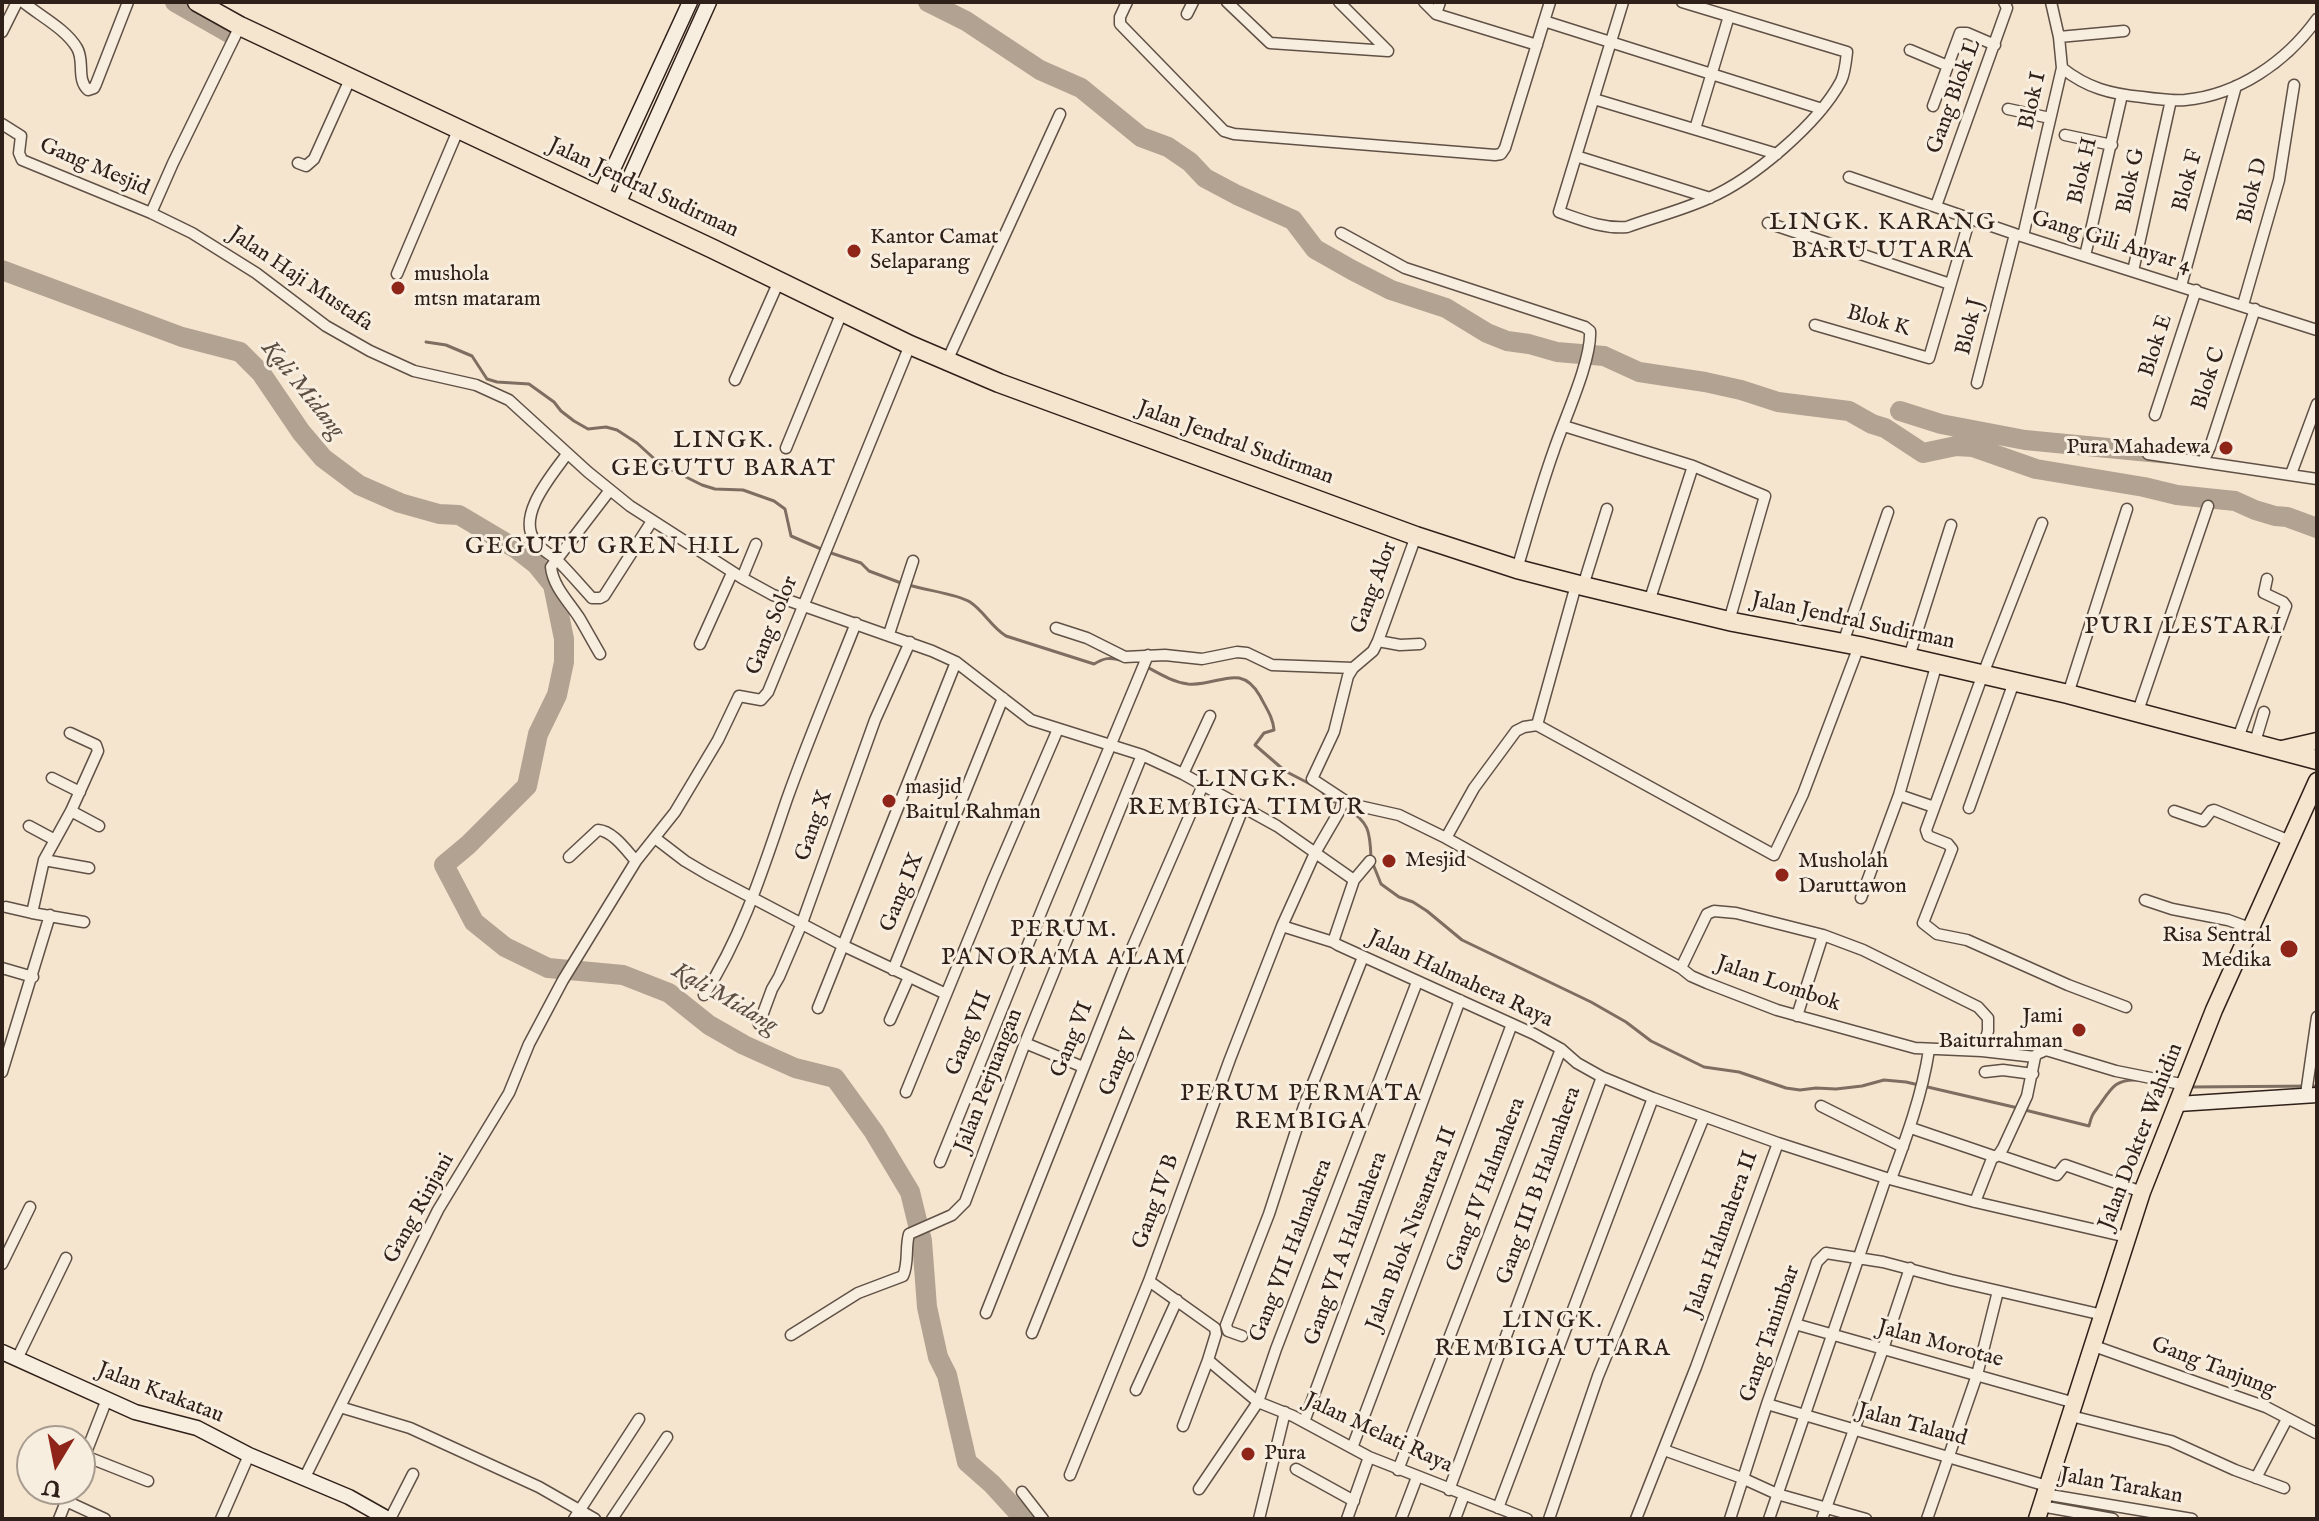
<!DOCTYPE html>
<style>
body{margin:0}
#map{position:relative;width:2319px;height:1521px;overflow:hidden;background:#f5e5ce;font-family:"IM FELL English",serif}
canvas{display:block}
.frame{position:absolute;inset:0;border:4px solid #2f201a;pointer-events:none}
.north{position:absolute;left:16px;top:1425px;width:80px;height:80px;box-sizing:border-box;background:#f8eedf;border:2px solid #a89c90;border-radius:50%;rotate:190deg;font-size:22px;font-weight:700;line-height:32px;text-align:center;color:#2f201a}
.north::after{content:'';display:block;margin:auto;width:28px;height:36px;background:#8f2418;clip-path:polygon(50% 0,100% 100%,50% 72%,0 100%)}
</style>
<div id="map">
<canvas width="2319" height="1521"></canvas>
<div class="frame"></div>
<div class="north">U</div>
</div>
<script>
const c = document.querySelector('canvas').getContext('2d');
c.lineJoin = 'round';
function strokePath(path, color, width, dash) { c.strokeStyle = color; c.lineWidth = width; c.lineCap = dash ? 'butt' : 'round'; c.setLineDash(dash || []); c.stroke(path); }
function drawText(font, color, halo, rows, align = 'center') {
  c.font = font + ' "IM FELL English",serif'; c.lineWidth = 6; c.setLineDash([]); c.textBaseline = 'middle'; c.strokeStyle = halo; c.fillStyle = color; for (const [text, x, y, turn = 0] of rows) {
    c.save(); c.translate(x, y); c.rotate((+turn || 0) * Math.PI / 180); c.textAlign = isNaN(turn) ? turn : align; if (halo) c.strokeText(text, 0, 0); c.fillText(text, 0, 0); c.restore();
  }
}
strokePath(new Path2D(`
 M426,342L446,345L472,356L487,379L497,382L529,384L554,402L561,411L574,421L588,429L606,427L617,430L637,443L660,464L702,485L715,489L743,490L774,501L785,509L791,536L821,549
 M828,552L861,563L869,571L901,583
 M909,585C924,590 958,594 970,602C984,611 991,627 1006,636L1094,664C1104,658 1110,657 1121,660
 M1147,667C1160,674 1173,682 1188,684C1218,687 1240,661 1260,696C1266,708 1273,717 1274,730L1264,733L1255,745L1285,771L1314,786
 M1320,789L1328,799L1339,804
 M1346,808C1369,822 1370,831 1371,857
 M1373,864L1381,884L1399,897L1413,902L1427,911L1462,940L1591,1002L1626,1022L1651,1041L1704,1067L1739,1072L1786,1088L1800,1090L1816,1088L1836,1089L1862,1086L1884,1080L1906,1082L2018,1108
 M2189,1087L2317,1086
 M2025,1110L2089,1126C2092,1113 2094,1113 2101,1103C2112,1087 2116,1079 2138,1080`), '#7e6e61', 3);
strokePath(new Path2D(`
 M175,2L231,34
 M928,2L966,21L1040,70L1081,88L1141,137L1168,147L1190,162L1205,178L1237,195L1293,220L1315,249L1352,270L1391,290L1446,308L1487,333L1507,341L1529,344L1557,352L1604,356L1639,372L1705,382L1741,390L1778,402L1849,411L1872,424L1885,428L1923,453L1956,446L1973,447L2036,469L2144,487L2177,495L2235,501L2255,510L2275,516L2287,517L2317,528
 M2,270L182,337L240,352L261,373L301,432L323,458L359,485L400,503L439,514L459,515L518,550L536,564L553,585L564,639V662L557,695L538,734L527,786L468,845L444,865L474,922L505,947L548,968L623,975L669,993L709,1025L744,1045L795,1068L835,1078L874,1132L910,1192L922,1241L927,1307L938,1357L947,1375L967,1462L992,1484L1024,1519
 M1900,411L1941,424L2025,440L2170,454`), '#b2a291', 20);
const street = new Path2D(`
 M23,2C40,16 66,29 77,48C85,61 76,79 88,90L94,88L96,84L128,2
 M1127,2L1120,17V24L1224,131L1234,134L1495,155L1501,154L1505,148L1550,2
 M1227,2L1270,43L1388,51L1339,2
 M1424,2L1436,14L1537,45
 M1623,2L1559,212C1582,220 1603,229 1627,227C1654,217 1683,210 1709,198C1753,179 1818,124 1841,81C1845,73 1846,61 1847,52L1682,2
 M1187,14L1193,2
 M1436,14L1440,2
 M1544,21L1822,109
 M2,32L17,2
 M2059,37L2124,31
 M1910,50L1948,66
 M2062,68C2087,88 2111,94 2142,97C2156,99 2170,101 2185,100C2238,95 2286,62 2317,19
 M1594,99L1777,154
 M1933,106L1960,33H1967L1995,45
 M2008,109L2050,118
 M2,124L21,136L19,153L22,160L151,213L192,233L256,273L326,326L370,351L414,371L476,385L509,400L588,472L630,506L742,578L773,595L932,651L956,662L1031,720L1142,755L1183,774L1277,826L1354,880L1333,942L1338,945L1534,1034L1561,1049L1577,1063L1602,1077L1653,1098L1778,1143L1886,1178L1975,1202L2127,1237
 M1695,129L1729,16
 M2065,135L2112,145
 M1576,156L1710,198
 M298,163L306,166L314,159L351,77
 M1849,177L2015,234L2317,330
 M1936,206L2007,8L2004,2
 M151,213L173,163L240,26
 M1768,223L1950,284
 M1341,233L1405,268L1585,327L1590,331C1592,360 1564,420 1554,450C1540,489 1529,529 1517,569
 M2023,236L2062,68L2059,37L2051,2
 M2085,256L2122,95
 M2133,271L2171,100
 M397,274L459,128
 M2181,286L2236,86
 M2243,305L2279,180L2294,85
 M1815,325L1929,358L1970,218
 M947,361L1060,114
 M735,380L779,281
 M1977,383L2015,234
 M2155,415L2196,290
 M1564,426L1693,466L1649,602
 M786,448L842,312
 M567,454C553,474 516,515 535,541C540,549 551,555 558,561C570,573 581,586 592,598H600L604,596L652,521
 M2148,454L2317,479
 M2203,462L2210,447L2255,309
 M1693,466L1765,496L1729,621
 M2291,474L2317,404
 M2042,523L1983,674L1926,830L1928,836L1948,844L1952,849L1923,923L1937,934L1967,940L2068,985L2126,1007
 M1416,536L1378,641L1373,651L1353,668L1348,676L1334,732L1312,779L1350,804L1399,815L1446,838L1681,968L1691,976L1707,983L1777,1010L1915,1048L1982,1051L2035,1057L2037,1054L2046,1050L2116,1071L2186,1085
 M742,578L756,544
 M1583,586L1607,509
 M1056,628L1087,638L1125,657L1165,655L1202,659L1237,652L1247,653L1272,665L1353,668
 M889,634L913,561
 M1378,641L1400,645L1420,644
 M1843,643L1888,512
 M700,644L732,573
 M600,654C593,642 587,631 580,619C570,603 553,587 551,567L610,490
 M1909,657L1951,525
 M2068,694L2127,509
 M2138,711L2208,506
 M1537,725L1774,855L1803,794L1859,646
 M1537,725L1576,585
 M2238,738L2286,606L2283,602L2264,593L2267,579
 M2255,742L2264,712
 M1183,774L1210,716
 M52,778L80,792
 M1899,795L1934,807
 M1969,808L2014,682
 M71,811L99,826
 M2174,811L2203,821L2211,811L2214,810L2290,841
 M29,826L55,840
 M655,838L685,861L707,874L842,945L946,994
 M1446,838L1474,788L1516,731L1524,727L1537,725
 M569,857L598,830C613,831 626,850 636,861
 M44,860L71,811L98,751L96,745L70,733
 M1354,880L1370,861
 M1861,898L1899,795L1937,663
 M2145,900L2172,909L2228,920L2250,928
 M6,907L32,913
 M84,922L32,913L44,860L89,868
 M1282,926L1333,942
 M2,968L33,977
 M1681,968L1707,914L1714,911L1736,913L1823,935L1863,950L1978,1007L1988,1018V1031L1982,1051
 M893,970L1003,698
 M704,995C743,935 764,866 787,799C808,740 833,681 856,623
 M818,1008L956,662
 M1797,1016L1823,935
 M890,1020L909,977
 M759,1024L772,989L779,977L802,923L875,720L910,642
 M1025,1043L1083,1067
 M2,1072L50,915
 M1985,1072L2003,1070L2033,1074
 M906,1092L993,880L1058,729
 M2306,1094L2317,1017
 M1821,1106L1903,1147
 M1911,1128L1993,1156L1975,1202
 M1998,1155L2057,1175L2065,1165L2142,1192
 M1995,1157L1999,1154L2003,1148L2027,1096L2035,1057
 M940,1162L1044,905L1148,655
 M1891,1179C1907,1136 1922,1095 1929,1050
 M2,1264L30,1207
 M1149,1281L1215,1328L1216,1334L1208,1360L1258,1402L1293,1416L1369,1457L1527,1519
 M986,1313L1122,971L1203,785
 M1795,1324L2075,1403
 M1032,1333L1244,806
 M791,1335L858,1293L903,1276C909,1263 905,1248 909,1234L952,1215L965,1202L1025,1043L1142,755
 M1242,1336L1228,1331L1226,1325L1269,1214L1305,1103L1363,957
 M2094,1346L2266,1407L2316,1433
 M17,1359L66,1258
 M1136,1390L1177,1300
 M1767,1404L2047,1486
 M340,1407L410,1428L539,1487L595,1519
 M2071,1416L2171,1441L2235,1470L2284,1488
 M1304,1422L1460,1000
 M1183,1426L1208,1360
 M1352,1448L1512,1024
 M1664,1450L1742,1478L1777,1494L1866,1519
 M85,1456L148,1481
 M80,1468L107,1399
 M1296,1469L1354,1501
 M1398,1470L1561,1049
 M1070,1475L1149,1281L1230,1059L1282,926L1315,853L1340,810L1343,800
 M2256,1478L2287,1419
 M304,1479L438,1210L509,1093L529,1044L563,980L636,861L675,812L718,740L739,696L761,700L768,692L910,345
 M1199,1489L1258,1402L1276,1349L1417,982
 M1449,1490L1602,1077
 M1022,1492L1043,1519
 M2044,1494L2192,1519
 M66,1501L105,1519
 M2041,1506L2113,1519
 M1498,1508L1653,1098
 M59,1519L71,1489
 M221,1519L249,1455
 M390,1519L413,1474
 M574,1519L639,1419
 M612,1519L667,1437
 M1259,1519L1285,1412
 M1347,1519L1369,1457
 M1401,1519L1417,1477
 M1455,1519L1464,1495
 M1549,1519L1598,1376L1704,1117
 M1636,1519L1696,1367L1778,1143
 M1730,1519L1767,1404L1817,1262L1826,1253L1883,1262L1951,1280L2103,1315
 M1769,1519L1886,1178
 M1822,1519L1883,1349L1910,1268
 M1927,1519L1977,1375L1998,1291`);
const secondary = new Path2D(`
 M601,195L690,2
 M618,204L709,2
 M2178,1104L2317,1095
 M2,1352L135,1412L197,1428L249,1455L349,1497L388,1519`);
const primary = new Path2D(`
 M2282,749L2317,741
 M2037,1519L2142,1192L2214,1010L2317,781`);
const highway = new Path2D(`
 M197,2L240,26L713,249L910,345L999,383L1416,536L1517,569L1583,586L1733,622L1859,646L2068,694L2317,760`);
strokePath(street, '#605147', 13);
strokePath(secondary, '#2f201a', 17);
strokePath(primary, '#2f201a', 19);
strokePath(highway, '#2f201a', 21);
strokePath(street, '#f8eedf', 10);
strokePath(secondary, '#f8eedf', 14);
strokePath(primary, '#f5e5ce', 16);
strokePath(highway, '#f5e5ce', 18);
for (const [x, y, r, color] of [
 [854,251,8,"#8f2418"],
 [398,288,8,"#8f2418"],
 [2226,448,8,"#8f2418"],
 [889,801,8,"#8f2418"],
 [1389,861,8,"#8f2418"],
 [1782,875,8,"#8f2418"],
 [2289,949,10,"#8f2418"],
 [2079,1030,8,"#8f2418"],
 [1248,1454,8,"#8f2418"]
]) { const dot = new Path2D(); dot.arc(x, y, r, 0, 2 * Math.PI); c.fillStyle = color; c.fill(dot); strokePath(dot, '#f8eedf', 3); }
drawText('22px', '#2f201a', '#f8eedf', [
 ["Gang Blok L",1955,97,-70],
 ["Blok I",2034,101,-77],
 ["Gang Mesjid",94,168,23],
 ["Blok H",2084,171,-77],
 ["Blok G",2132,181,-78],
 ["Blok F",2189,181,-75],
 ["Jalan Jendral Sudirman",643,189,25],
 ["Blok D",2254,191,-76],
 ["Gang Gili Anyar 4",2111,243,17],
 ["Jalan Haji Mustafa",300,280,34],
 ["Blok K",1878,322,16],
 ["Blok J",1971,327,-76],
 ["Blok E",2157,346,-72],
 ["Blok C",2210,379,-72],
 ["Jalan Jendral Sudirman",1235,444,20],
 ["Gang Alor",1375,588,-70],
 ["Jalan Jendral Sudirman",1853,622,12],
 ["Gang Solor",773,626,-68],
 ["Gang X",815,826,-71],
 ["Gang IX",903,893,-68],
 ["Jalan Halmahera Raya",1460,980,25],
 ["Jalan Lombok",1778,985,19],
 ["Gang VII",970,1034,-68],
 ["Gang VI",1073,1040,-68],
 ["Gang V",1120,1063,-68],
 ["Jalan Perjuangan",990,1081,-69],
 ["Jalan Dokter Wahidin",2142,1137,-69],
 ["Gang IV Halmahera",1487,1185,-69],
 ["Gang III B Halmahera",1540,1186,-70],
 ["Gang IV B",1157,1202,-70],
 ["Gang Rinjani",420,1209,-61],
 ["Jalan Blok Nusantara II",1413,1229,-69],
 ["Jalan Halmahera II",1723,1234,-70],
 ["Gang VI A Halmahera",1347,1249,-70],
 ["Gang VII Halmahera",1292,1251,-69],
 ["Gang Tanimbar",1771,1334,-71],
 ["Jalan Morotae",1940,1345,15],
 ["Gang Tanjung",2213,1368,21],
 ["Jalan Krakatau",160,1394,21],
 ["Jalan Talaud",1912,1426,15],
 ["Jalan Melati Raya",1378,1434,25],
 ["Jalan Tarakan",2121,1487,10]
]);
drawText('22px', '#2f201a', '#f8eedf', [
 ["Kantor Camat",870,238],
 ["Selaparang",870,263],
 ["mushola",414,275],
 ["mtsn mataram",414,300],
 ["Pura Mahadewa",2210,448,"right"],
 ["masjid",905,788],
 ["Baitul Rahman",905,813],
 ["Mesjid",1405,861],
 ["Musholah",1798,862],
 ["Daruttawon",1798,887],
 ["Risa Sentral",2271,936,"right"],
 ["Medika",2271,961,"right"],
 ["Jami",2063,1017,"right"],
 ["Baiturrahman",2063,1042,"right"],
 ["Pura",1264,1454]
], 'left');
c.letterSpacing = '2px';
drawText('24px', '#2f201a', '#f8eedf', [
 ["LINGK. KARANG",1883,224],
 ["BARU UTARA",1883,252],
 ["LINGK.",724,442],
 ["GEGUTU BARAT",724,470],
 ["GEGUTU GREN HIL",603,548],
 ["PURI LESTARI",2184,628],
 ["LINGK.",1247,781],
 ["REMBIGA TIMUR",1247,809],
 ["PERUM.",1064,931],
 ["PANORAMA ALAM",1064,959],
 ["PERUM PERMATA",1301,1095],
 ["REMBIGA",1301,1123],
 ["LINGK.",1553,1322],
 ["REMBIGA UTARA",1553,1350]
]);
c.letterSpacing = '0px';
drawText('italic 24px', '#5d4e44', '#f8eedf', [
 ["Kali Midang",302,390,51],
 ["Kali Midang",724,999,30]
]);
</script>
